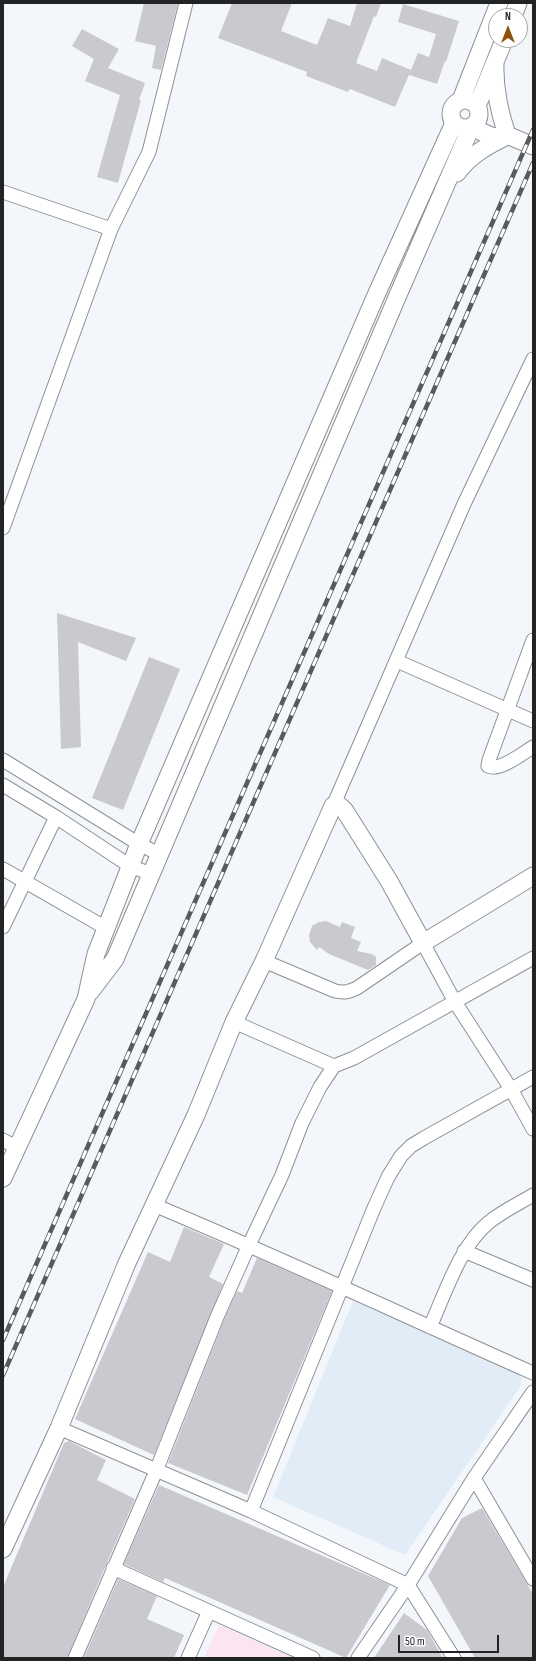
<!DOCTYPE html>
<style>
body{margin:0}
#map{position:relative;width:536px;height:1661px;overflow:hidden;background:#f3f7fc;font-family:"Sofia Sans Condensed",sans-serif}
canvas{display:block}
.frame{position:absolute;inset:0;border:4px solid #212325;pointer-events:none}
.north{position:absolute;left:488px;top:8px;width:40px;height:40px;box-sizing:border-box;background:#fff;border:1px solid #a6a7a8;border-radius:50%;rotate:0deg;font-size:11px;font-weight:700;line-height:16px;text-align:center;color:#212325}
.north::after{content:'';display:block;margin:auto;width:14px;height:18px;background:#8b500b;clip-path:polygon(50% 0,100% 100%,50% 72%,0 100%)}
.scale{position:absolute;left:398px;top:1635px;width:101px;height:18px;box-sizing:border-box;border:2px solid #212325;border-top:0;padding-left:5px;font-size:12px;line-height:14px;white-space:nowrap;color:#212325;-webkit-text-stroke:3px #fff;paint-order:stroke}
</style>
<div id="map">
<canvas width="536" height="1661"></canvas>
<div class="frame"></div>
<div class="north">N</div>
<div class="scale">50 m</div>
</div>
<script>
const c = document.querySelector('canvas').getContext('2d');
c.lineJoin = 'round';
function paint(path, color) { c.fillStyle = color; c.fill(path, 'evenodd'); }
function strokePath(path, color, width, dash) { c.strokeStyle = color; c.lineWidth = width; c.lineCap = dash ? 'butt' : 'round'; c.setLineDash(dash || []); c.stroke(path); }
paint(new Path2D(`
 M353,1301L519,1373L522,1379L520,1387L405,1555L273,1497Z`), '#e1ecf6');
paint(new Path2D(`
 M219,1625L294,1658H204Z`), '#fce5f3');
paint(new Path2D(`
 M144,3H178L161,70L152,68L156,46L135,41Z
 M232,3H292L281,31L317,45L328,18L350,26L357,3H381L376,17L374,16L356,63L377,71L382,58L411,70L395,107L350,89L348,92L306,76L307,72L218,38Z
 M403,4L459,21L446,62L445,61L437,84L409,75L418,53L429,57L436,34L398,22Z
 M82,29L119,49L108,68L145,83L139,100H141L118,183L97,177L120,95L85,81L94,59L72,46Z
 M57,613L136,638L126,661L78,642L81,747L61,749Z
 M149,657L180,669L123,810L92,798Z
 M326,921L340,927L342,922L355,927L351,938L361,942L357,951L372,954L376,957V965L368,970L329,954L319,947L317,950L310,942L309,935L312,926L319,922Z
 M184,1227L224,1244L209,1277L223,1284L154,1455L75,1419L148,1252L170,1262Z
 M257,1258L332,1291L247,1495L168,1463L224,1320L237,1291L242,1293Z
 M69,1441L106,1460L97,1480L135,1499L106,1565L67,1658H3V1587L64,1443Z
 M159,1485L390,1585L346,1658L165,1578L163,1582L124,1564Z
 M482,1508L533,1594V1658H475L428,1576L462,1518Z
 M118,1579L157,1596L147,1619L184,1635L174,1658H84Z
 M404,1613L427,1630L443,1658H374Z`), '#c9c9cf');
const minor = new Path2D(`
 M3,192L111,229
 M3,528L111,229L149,152L186,3
 M533,640L489,760L488,766C499,772 523,753 533,747
 M397,661L533,721
 M3,760L139,844L159,854
 M3,785L56,817L130,866L151,874
 M333,806L464,504L533,359
 M3,869L106,928
 M3,927L56,817
 M264,961L335,991C344,993 349,992 357,988L423,943L455,1002L511,1089L533,1129
 M234,1022L334,1066
 M3,1140L16,1147
 M154,1205C281,1258 407,1317 533,1373
 M464,1251L533,1280
 M430,1327C445,1294 460,1246 488,1223C501,1212 518,1204 533,1195
 M59,1428L251,1511L408,1585L454,1658
 M474,1478L533,1579
 M251,1511L374,1208L388,1177L401,1156L411,1146L424,1138L533,1077
 M113,1568L313,1658
 M75,1658L156,1471L217,1317L249,1245L282,1175L302,1123L320,1087L334,1066L354,1058L533,958
 M188,1658L209,1611
 M358,1658L408,1585L474,1478L533,1392`);
const tertiary = new Path2D(`
 M513,16L518,3
 M495,63C494,89 499,111 507,135
 M451 114a14 14 0 1 1 28 0a14 14 0 1 1-28 0Z
 M461,100L499,3
 M477,106L504,40
 M457,173C470,155 487,146 507,136
 M90,992L115,959L398,295L471,127L491,136L497,137L507,135L533,146
 M3,1178L86,999L96,954L139,844L377,293L454,123
 M3,1549L59,1428L127,1263L196,1115L234,1022L264,961L333,806H340L345,811L389,881L423,943L533,876`);
strokePath(minor, '#8c9194', 15);
strokePath(tertiary, '#8c9194', 19);
strokePath(minor, '#fff', 13);
strokePath(tertiary, '#fff', 17);
const rail = new Path2D(`
 M3,1340L533,130
 M3,1375L533,163`);
strokePath(rail, '#585b5d', 4.5);
strokePath(rail, '#fff', 3, [9]);
</script>
